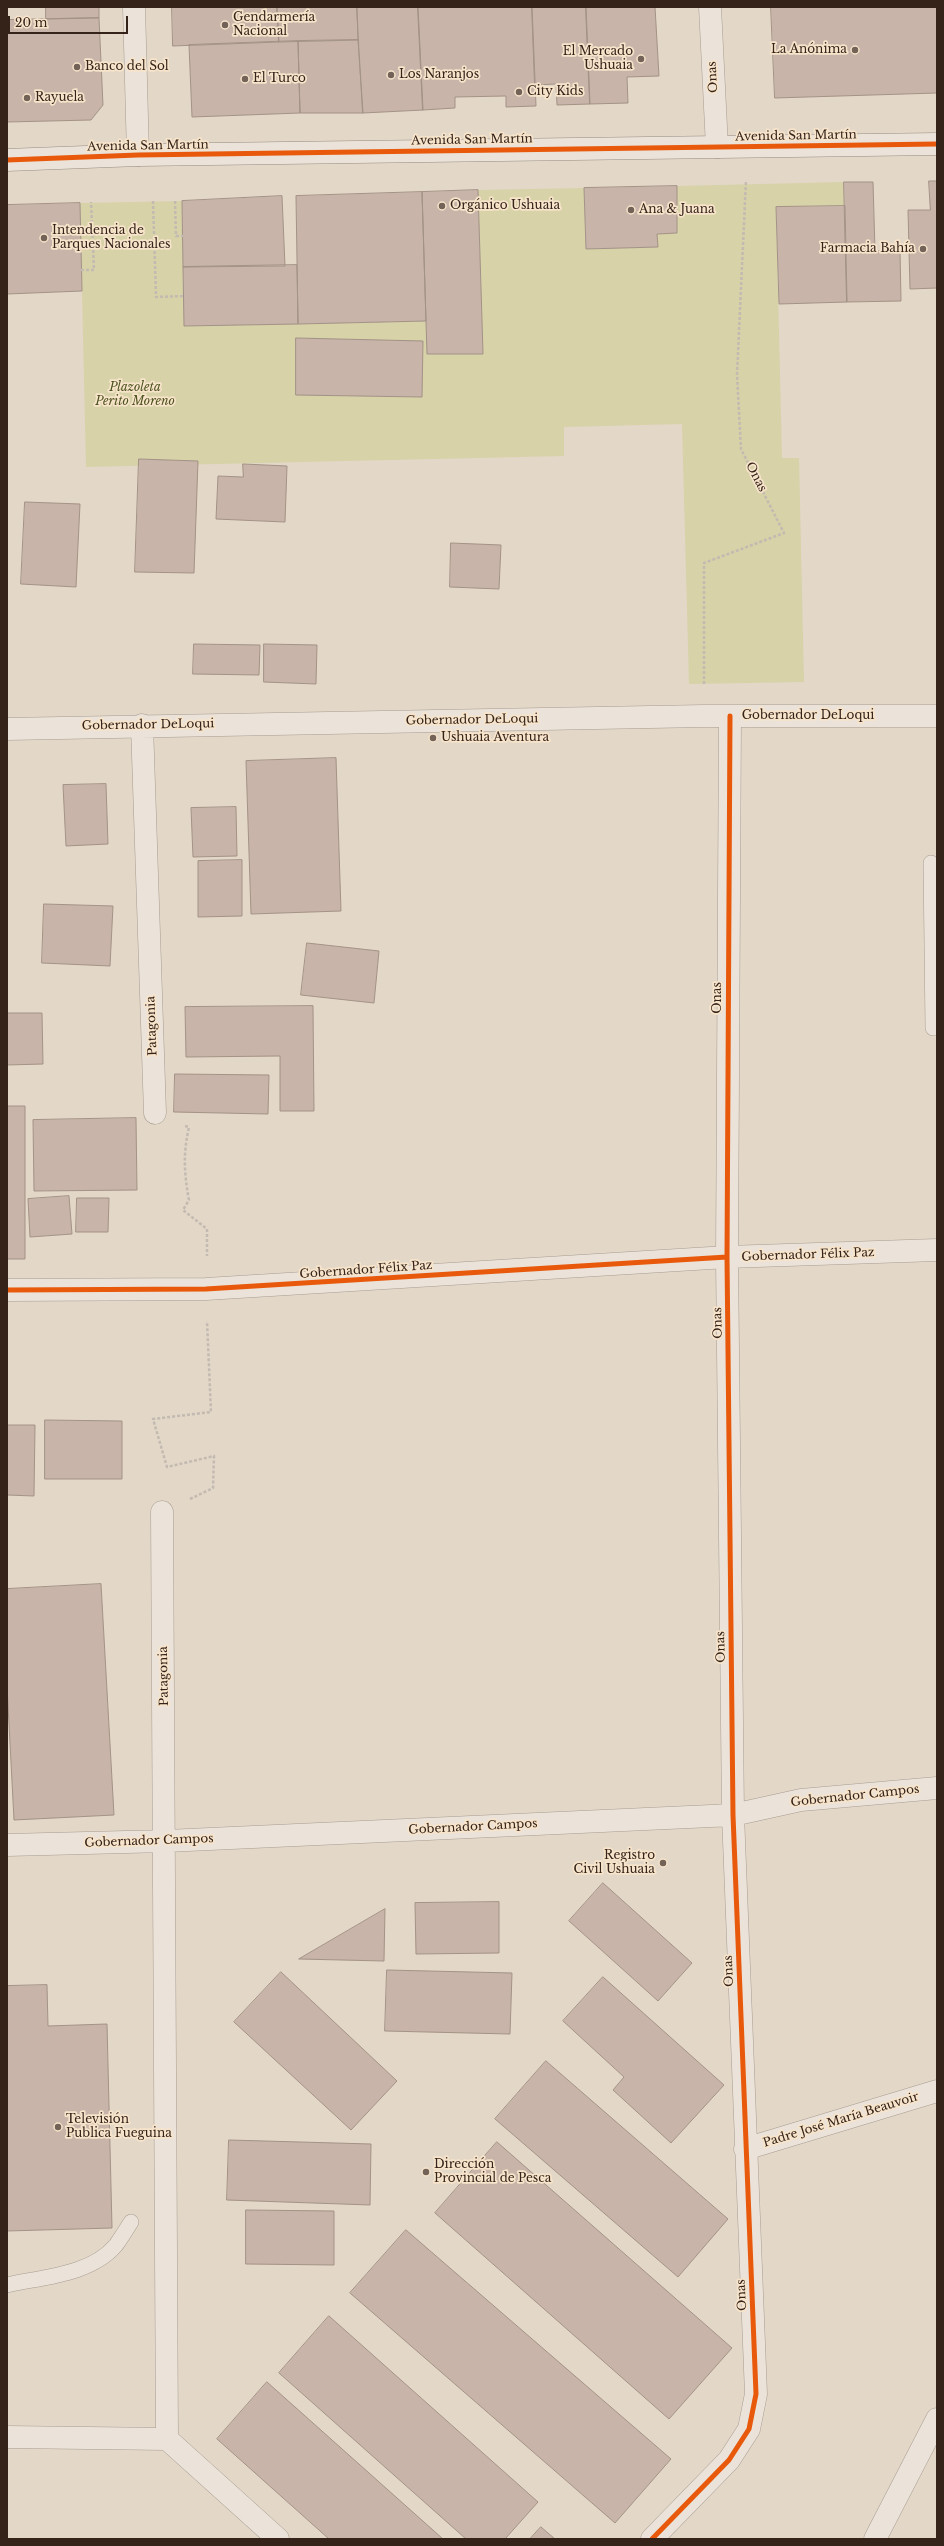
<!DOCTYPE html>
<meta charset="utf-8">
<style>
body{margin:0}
#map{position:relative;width:944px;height:2546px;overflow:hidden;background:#e3d7c7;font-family:"Libre Baskerville",serif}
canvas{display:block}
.frame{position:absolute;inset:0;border:8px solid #35231a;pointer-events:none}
.scale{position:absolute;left:8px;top:16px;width:120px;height:18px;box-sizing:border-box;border:2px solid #35231a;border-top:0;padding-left:5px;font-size:12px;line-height:14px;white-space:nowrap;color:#35231a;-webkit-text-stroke:3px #f7e4ca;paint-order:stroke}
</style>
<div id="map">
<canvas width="944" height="2546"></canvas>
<div class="frame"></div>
<div class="scale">20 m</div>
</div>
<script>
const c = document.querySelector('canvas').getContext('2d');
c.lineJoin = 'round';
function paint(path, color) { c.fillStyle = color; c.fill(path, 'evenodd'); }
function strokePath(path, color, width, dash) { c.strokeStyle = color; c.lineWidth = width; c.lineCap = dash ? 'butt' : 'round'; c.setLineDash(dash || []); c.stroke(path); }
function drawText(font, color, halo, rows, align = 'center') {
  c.font = font + ' "Libre Baskerville",serif'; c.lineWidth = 3.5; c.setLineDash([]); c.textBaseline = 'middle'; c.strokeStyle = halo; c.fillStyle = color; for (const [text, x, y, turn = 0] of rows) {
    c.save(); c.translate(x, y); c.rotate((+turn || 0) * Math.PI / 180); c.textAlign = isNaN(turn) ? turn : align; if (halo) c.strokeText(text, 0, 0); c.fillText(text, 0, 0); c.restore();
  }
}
paint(new Path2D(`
 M844,182L845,206L776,207L782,458H799L804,682L689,684L682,424L564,427V456L86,467L80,203L182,201L185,326L426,321L482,352L478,190L584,188L586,249L657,247V234L677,233V186Z`), '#d7d2a8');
const building = new Path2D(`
 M46,7H99V18L46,19Z
 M172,7H277L279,42L173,46Z
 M277,7H357L358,40L279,42Z
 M357,7H418L423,110L363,113Z
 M418,7H532L536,106L506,107V96L455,97V108L423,110Z
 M532,7H586L590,104L557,105L556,84L535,85Z
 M586,7H655L659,76L627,77L628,103L590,104Z
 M771,7H937V93L775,98Z
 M99,18L103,105L91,120L7,122V20Z
 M358,40L363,113H300L298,41Z
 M298,41L300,113L192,117L189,45Z
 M929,181H937V288L910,289L908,210H930Z
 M844,182H873L875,251L900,250L901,301L847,302Z
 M677,186V233L657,234L658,247L586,249L584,188Z
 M478,190L483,354H427L422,192Z
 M422,192L426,321L298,324L296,196Z
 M282,196L285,266L183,267L182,201Z
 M80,203L82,291L7,294V205Z
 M845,206L847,302L779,304L776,207Z
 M297,265L298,324L184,326L183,267Z
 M296,338L423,341L422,397L296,395Z
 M139,459L198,461L194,573L135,572Z
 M243,464L287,466L285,522L216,519L218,476L243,477Z
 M25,502L80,504L76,587L21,584Z
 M451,543L501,545L499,589L450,587Z
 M194,644L260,645L259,675L193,674Z
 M264,644L317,645L316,684L264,682Z
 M336,758L341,911L251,914L246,761Z
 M106,784L108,844L66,846L63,785Z
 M236,807L237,856L193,857L191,808Z
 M242,860V916L198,917V861Z
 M44,904L113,906L110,966L42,963Z
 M307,943L379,951L374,1003L301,995Z
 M313,1006L314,1111H280V1056L186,1057L185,1007Z
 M7,1013H42L43,1064L7,1065Z
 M175,1074L269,1075L268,1114L174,1112Z
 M7,1106H25V1259H7Z
 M136,1118L137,1190L34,1191L33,1120Z
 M69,1196L72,1234L30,1237L28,1199Z
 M77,1198H109L108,1232H76Z
 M45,1420L122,1421V1479H45Z
 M7,1425H35L34,1496L7,1495Z
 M101,1584L114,1815L14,1820L7,1686V1589Z
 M603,1883L692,1963L658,2001L569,1921Z
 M499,1902V1953L416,1954L415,1903Z
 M385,1909L384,1961L299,1959Z
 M387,1970L512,1973L510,2034L385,2031Z
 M281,1972L397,2081L351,2130L234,2022Z
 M603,1977L724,2085L671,2143L613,2090L624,2077L563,2021Z
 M47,1985L48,2026L107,2024L112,2228L7,2231V1986Z
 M546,2061L728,2219L678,2277L495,2119Z
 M229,2140L371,2144L370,2205L227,2200Z
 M497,2142L732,2348L669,2419L435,2213Z
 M246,2210L334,2211V2265L246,2264Z
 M406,2230L671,2459L615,2523L350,2293Z
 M329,2316L538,2502L505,2539H466L279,2373Z
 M267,2382L443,2539H329L217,2439Z
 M541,2527L555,2539H530Z`);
paint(building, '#c8b4a8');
strokePath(building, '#a39287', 1);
const lane = new Path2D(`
 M931,863L933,1028H937
 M7,2285C42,2277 91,2275 116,2245C121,2238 126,2230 131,2222`);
const street = new Path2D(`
 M134,7L138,155
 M710,7L717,147
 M142,725L155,1113
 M7,729L704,716H937
 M7,1290L206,1289L727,1257L937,1250
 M162,1512L167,2439
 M7,1845L166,1841L733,1815L801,1800L937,1788
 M745,2149L937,2091
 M7,2437L167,2439L278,2539
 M652,2539L729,2460L749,2429L756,2394L733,1815L727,1257L730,716
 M875,2539L937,2419`);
const secondary = new Path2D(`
 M7,160L138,155L937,144`);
strokePath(lane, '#a89c91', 16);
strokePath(street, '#a89c91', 23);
strokePath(secondary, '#978c81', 23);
strokePath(new Path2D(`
 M153,201L156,297L184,296
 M175,201L176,236H183
 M81,270H94L91,202
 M704,684V563L784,533L741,449L737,375L746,180
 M185,1126L189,1127C183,1153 184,1174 189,1200L183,1210L207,1229V1256
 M190,1499L213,1488L214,1456L167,1467L153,1419L211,1412L207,1321`), '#c3bab1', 2.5, [3, 2]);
strokePath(lane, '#ebe3d9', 15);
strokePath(street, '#ebe3d9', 22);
strokePath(secondary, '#ebe3d9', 22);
strokePath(new Path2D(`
 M7,160L138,155L937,144
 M7,1290L206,1289L727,1257
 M652,2539L729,2460L749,2429L756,2394L733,1815L727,1257L730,716`), '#e8590c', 5);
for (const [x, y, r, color] of [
 [225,25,4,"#726257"],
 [855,50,4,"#726257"],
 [641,59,4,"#726257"],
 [77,67,4,"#726257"],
 [391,75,4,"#726257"],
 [245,79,4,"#726257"],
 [519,92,4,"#726257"],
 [27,98,4,"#726257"],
 [442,206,4,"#726257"],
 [631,210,4,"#726257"],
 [44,238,4,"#726257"],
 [923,249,4,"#726257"],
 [433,738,4,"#726257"],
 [663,1863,4,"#726257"],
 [58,2127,4,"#726257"],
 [426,2172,4,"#726257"]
]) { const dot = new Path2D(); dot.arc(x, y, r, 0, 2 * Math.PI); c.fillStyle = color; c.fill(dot); strokePath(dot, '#f7e4ca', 1.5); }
drawText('12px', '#35231a', '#f7e4ca', [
 ["Gendarmería",233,18],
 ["Nacional",233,32],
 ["La Anónima",847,50,"right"],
 ["El Mercado",633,52,"right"],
 ["Ushuaia",633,66,"right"],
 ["Banco del Sol",85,67],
 ["Los Naranjos",399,75],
 ["El Turco",253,79],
 ["City Kids",527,92],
 ["Rayuela",35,98],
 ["Orgánico Ushuaia",450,206],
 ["Ana & Juana",639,210],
 ["Intendencia de",52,231],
 ["Parques Nacionales",52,245],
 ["Farmacia Bahía",915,249,"right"],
 ["Ushuaia Aventura",441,738],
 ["Registro",655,1856,"right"],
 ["Civil Ushuaia",655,1870,"right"],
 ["Televisión",66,2120],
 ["Publica Fueguina",66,2134],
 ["Dirección",434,2165],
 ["Provincial de Pesca",434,2179]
], 'left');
drawText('12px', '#35231a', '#f7e4ca', [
 ["Onas",713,77,-93],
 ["Avenida San Martín",796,136,-1],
 ["Avenida San Martín",472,140,-1],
 ["Avenida San Martín",148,146,-1],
 ["Onas",756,477,63],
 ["Gobernador DeLoqui",808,716],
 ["Gobernador DeLoqui",472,720,-1],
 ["Gobernador DeLoqui",148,725,-1],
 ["Onas",718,998,-90],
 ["Patagonia",152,1026,-92],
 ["Gobernador Félix Paz",808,1255,-2],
 ["Gobernador Félix Paz",366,1270,-4],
 ["Onas",718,1323,-91],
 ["Onas",721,1647,-91],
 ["Patagonia",164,1676,-91],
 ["Gobernador Campos",855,1796,-6],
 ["Gobernador Campos",473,1827,-3],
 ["Gobernador Campos",149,1841,-2],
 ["Onas",729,1971,-92],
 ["Padre José María Beauvoir",841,2120,-17],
 ["Onas",742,2295,-93]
]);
drawText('italic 12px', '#4d531f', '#f7e4ca', [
 ["Plazoleta",135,388],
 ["Perito Moreno",135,402]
]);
</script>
